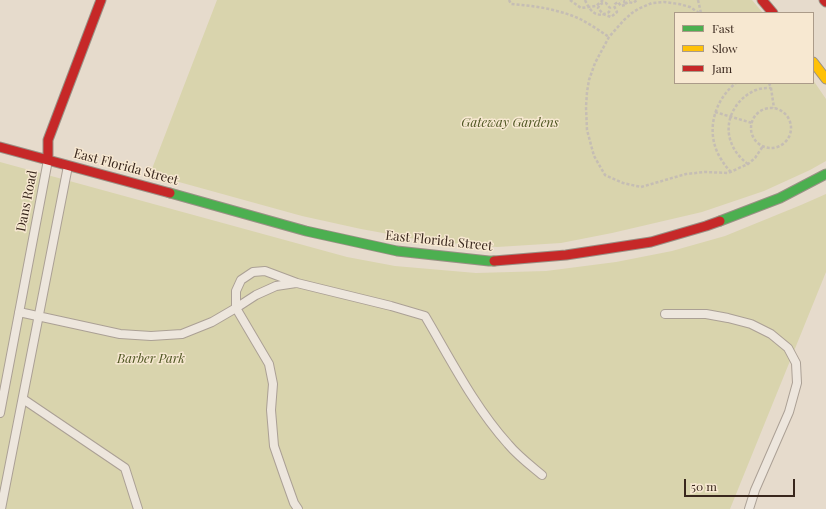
<!DOCTYPE html>
<style>
body{margin:0}
#map{position:relative;width:826px;height:509px;overflow:hidden;background:#e6dbcc;font-family:"Playfair Display",serif}
canvas{display:block}
.legend{position:absolute;left:674px;top:12px;width:140px;height:72px;box-sizing:border-box;background:#f7e8d1;border:1px solid #ab9b89;margin:0;padding:5px 7px;list-style:none;font-size:12px;color:#39271d}
.legend li{display:flex;align-items:center;gap:8px;height:20px}
.legend b{width:20px;border:1px solid #ab9b89}
.scale{position:absolute;left:684px;top:479px;width:111px;height:18px;box-sizing:border-box;border:2px solid #39271d;border-top:0;padding-left:5px;font-size:12px;line-height:14px;white-space:nowrap;color:#39271d;-webkit-text-stroke:3px #f7e8d1;paint-order:stroke}
</style>
<div id="map">
<canvas width="826" height="509"></canvas>
<ul class="legend">
<li><b style="height:5px;background:#4caf50"></b>Fast</li>
<li><b style="height:5px;background:#ffc107"></b>Slow</li>
<li><b style="height:5px;background:#c62828"></b>Jam</li>
</ul>
<div class="scale">50 m</div>
</div>
<script>
const c = document.querySelector('canvas').getContext('2d');
c.lineJoin = 'round';
function paint(path, color) { c.fillStyle = color; c.fill(path, 'evenodd'); }
function strokePath(path, color, width, dash) { c.strokeStyle = color; c.lineWidth = width; c.lineCap = dash ? 'butt' : 'round'; c.setLineDash(dash || []); c.stroke(path); }
function drawText(font, color, halo, rows, align = 'center') {
  c.font = font + ' "Playfair Display",serif'; c.lineWidth = 3; c.setLineDash([]); c.textBaseline = 'middle'; c.strokeStyle = halo; c.fillStyle = color; for (const [text, x, y, turn = 0] of rows) {
    c.save(); c.translate(x, y); c.rotate((+turn || 0) * Math.PI / 180); c.textAlign = isNaN(turn) ? turn : align; if (halo) c.strokeText(text, 0, 0); c.fillText(text, 0, 0); c.restore();
  }
}
paint(new Path2D(`
 M217,0H752L763,13H675V83H813V80L826,99V161L810,170L764,191L702,212L612,233L561,243L497,247L427,241L361,229L302,216L150,174Z
 M0,162L347,257L395,266L476,273L546,271L616,262L672,251L725,236L801,205L826,194V272L730,509H0Z`), '#d9d4ad');
const lane = new Path2D(`
 M19,312L120,334L151,336L182,334L212,322L236,308L256,295L276,286L296,283
 M665,314H706L728,318L751,324L771,334L788,348L796,363L797,383L789,412L755,490L749,509
 M23,399L125,468L138,509
 M0,413L48,160
 M1,509L68,166
 M298,509L294,503L284,475L274,446L271,410L273,384L269,364L236,308V291L241,280L253,272L265,271L297,283L391,306L425,316C451,360 474,406 508,444C518,456 530,465 542,475`);
const fast = new Path2D(`
 M170,193L306,231L397,251L489,261H494
 M720,221L780,198L826,174`);
const slow = new Path2D(`
 M813,62L826,79`);
const jam = new Path2D(`
 M762,0L773,13
 M824,0L826,2
 M0,147L170,193
 M48,159V140L101,0
 M494,261L566,255L651,242L706,226L720,221`);
strokePath(lane, '#aba095', 10);
strokePath(fast, '#9a9085', 11);
strokePath(slow, '#9a9085', 11);
strokePath(jam, '#9a9085', 11);
strokePath(new Path2D(`
 M509,0L511,4C535,6 558,9 580,19C590,24 600,31 609,37
 M570,0L581,8L596,6L603,0
 M585,0C590,11 596,19 609,12L610,8L606,3C601,3 600,4 598,8L603,14L611,17L617,12L614,6L615,4L618,2L621,6L625,5L624,1L621,0
 M629,0H630
 M698,0L701,13
 M625,4L628,2L633,3L637,0
 M699,13L690,7L679,4L664,2L652,3L638,9L632,13L624,20L609,37L595,63L589,80L587,92L586,107L587,130L594,156L605,175L623,183L641,187L686,174L705,172L728,173L748,164L755,158L763,146
 M769,83L771,88L774,108
 M751 128a20 20 0 1 1 40 0a20 20 0 1 1-40 0Z
 M715,112L752,123
 M748,164C740,158 734,151 731,142C723,121 736,98 756,90C761,88 766,88 771,88
 M731,172C727,168 724,164 721,159C705,134 713,101 736,83`), '#c5bdb4', 2.5, [3, 2]);
strokePath(lane, '#ede6dd', 8);
strokePath(fast, '#4caf50', 9);
strokePath(slow, '#ffc107', 9);
strokePath(jam, '#c62828', 9);
drawText('italic 13px', '#4f5622', '#f7e8d1', [
 ["Gateway Gardens",510,123],
 ["Barber Park",151,359]
]);
drawText('13px', '#39271d', '#f7e8d1', [
 ["East Florida Street",126,167,15],
 ["Dans Road",27,201,-79],
 ["East Florida Street",439,241,6]
]);
</script>
